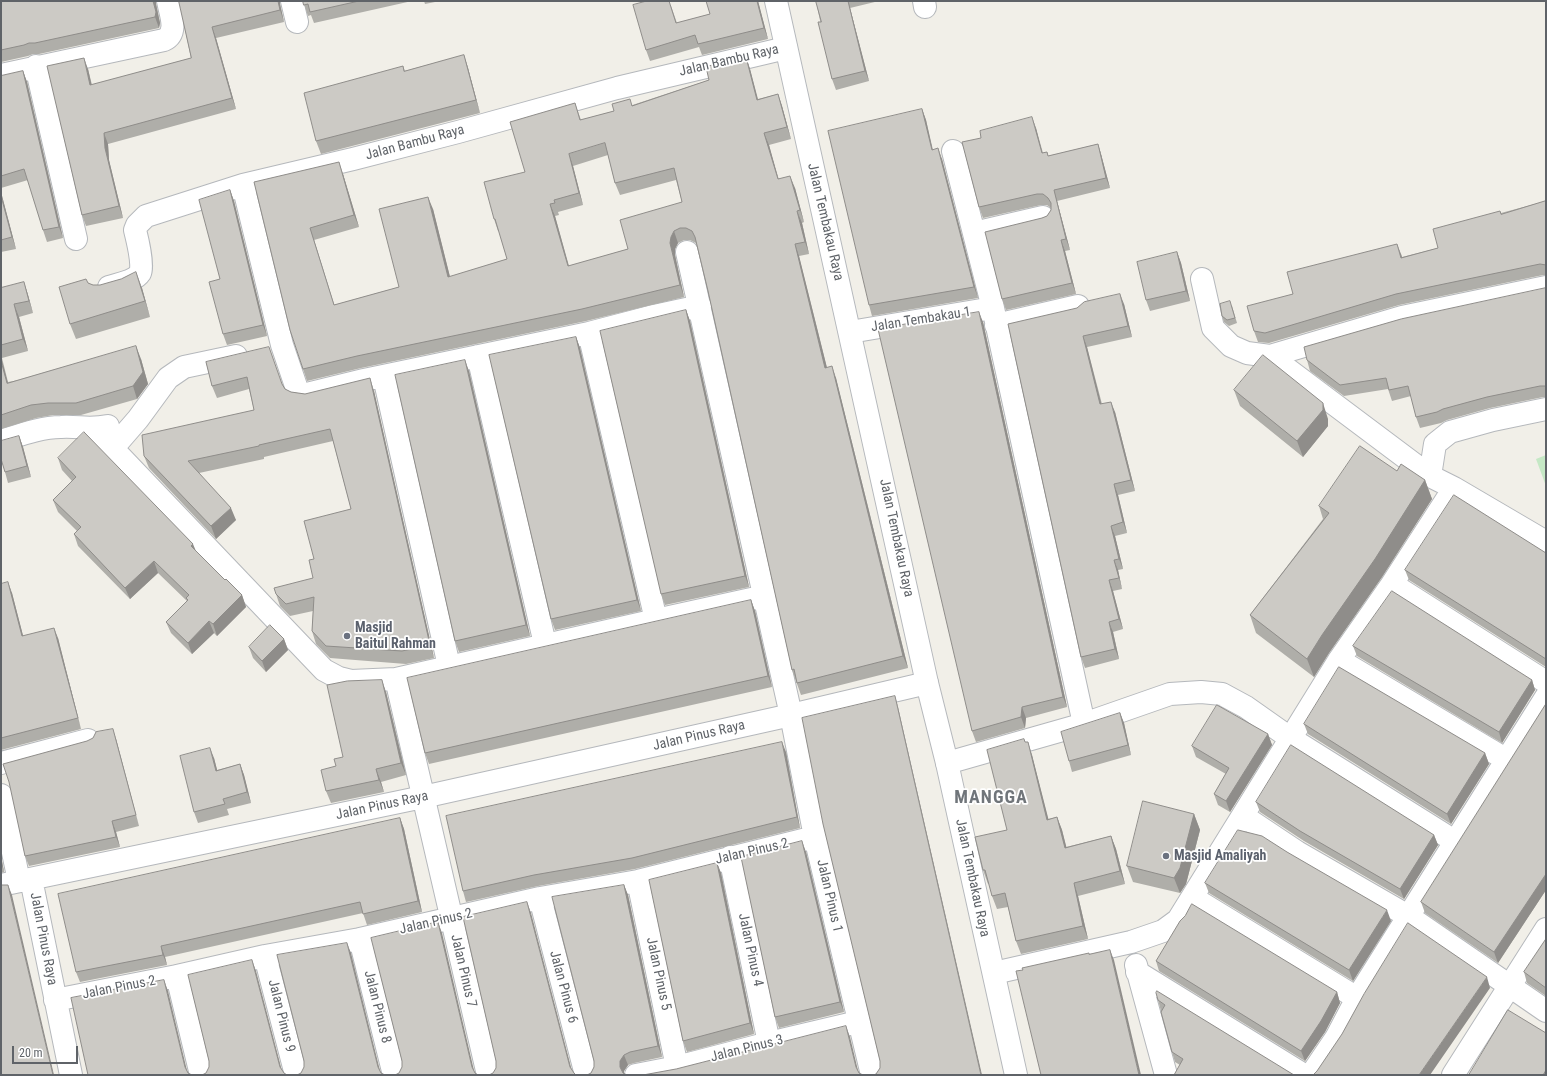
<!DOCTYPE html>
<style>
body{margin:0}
#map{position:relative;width:1547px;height:1076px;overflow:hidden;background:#f1efe8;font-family:"Roboto Condensed",sans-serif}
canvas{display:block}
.frame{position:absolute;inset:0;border:2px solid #5f6368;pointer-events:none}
.scale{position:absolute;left:12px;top:1046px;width:66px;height:18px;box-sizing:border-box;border:2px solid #5f6368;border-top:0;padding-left:5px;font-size:12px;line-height:14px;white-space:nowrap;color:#5f6368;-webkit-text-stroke:3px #fff;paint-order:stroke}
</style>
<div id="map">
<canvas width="1547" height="1076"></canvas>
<div class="frame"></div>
<div class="scale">20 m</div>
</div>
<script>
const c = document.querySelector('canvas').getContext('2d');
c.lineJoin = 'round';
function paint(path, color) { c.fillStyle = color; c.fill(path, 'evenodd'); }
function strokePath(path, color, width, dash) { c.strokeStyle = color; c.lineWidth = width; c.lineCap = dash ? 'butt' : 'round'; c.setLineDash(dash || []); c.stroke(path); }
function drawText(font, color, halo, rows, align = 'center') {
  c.font = font + ' "Roboto Condensed",sans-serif'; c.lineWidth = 3.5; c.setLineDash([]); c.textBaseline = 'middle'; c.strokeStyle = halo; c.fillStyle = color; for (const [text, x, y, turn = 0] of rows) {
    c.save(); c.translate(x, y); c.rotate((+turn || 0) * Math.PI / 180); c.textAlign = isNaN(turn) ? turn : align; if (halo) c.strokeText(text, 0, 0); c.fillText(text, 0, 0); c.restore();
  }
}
paint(new Path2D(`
 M1546,455V486L1536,459Z`), '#c5e8c5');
const minor = new Path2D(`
 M292,1L297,22
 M924,1L925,7
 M36,66L76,239
 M1,75L164,40C179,33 170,13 168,1
 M953,151L993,308L1084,724
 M243,185L282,345L298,392L307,394L364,380L589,333L654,316L700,306
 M974,233L1043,217
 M687,252L791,715L815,837L872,1075
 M1202,279L1213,328L1231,346L1247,353L1270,356L1430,476L1454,488L1546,542
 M109,287C118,284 135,281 140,273C144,266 137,238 135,230L137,225L146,216L243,185L353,159L458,132L617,88L786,48
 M996,325L1078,306
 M850,332L993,308
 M589,333L656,620
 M478,356L545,644
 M1270,356L1402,317L1546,287
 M384,377L449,666
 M94,429L324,670L339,678L351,681L396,679L488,1075
 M1,441C20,435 41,427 61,427C79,426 90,430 108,426
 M112,449L138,419L168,378L184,367L236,356
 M1430,476L1435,444L1450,432L1493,420L1546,409
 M1392,584L1546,682
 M1339,660L1507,760
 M396,679L656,620L765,596
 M1,763L88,740
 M947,763L1084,724L1170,694L1201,692L1222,694L1246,707L1290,738L1456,842
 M1,795L19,881
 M1243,816L1297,852L1408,916L1546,1011
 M730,857L769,1043
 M31,879L71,1075
 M638,881L677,1067
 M1,885L423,797L791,715L927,683
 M540,898L586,1075
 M1193,898L1357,998
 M360,939L394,1075
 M265,956L296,1075
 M1136,965L1166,1075
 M1137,972L1304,1075
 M994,973L1131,942L1163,931L1178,920L1339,660L1392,584L1454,488
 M177,976L201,1075
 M55,1000L177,976L265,956L360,939L540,898L638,881L815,837
 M636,1075L677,1067L769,1043L858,1022
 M1311,1075L1336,1038L1357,998L1546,697
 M1453,1075L1546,929`);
const tertiary = new Path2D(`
 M776,1L927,683L947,763L1016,1075`);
strokePath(minor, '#b5b8bc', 24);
strokePath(tertiary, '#b5b8bc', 24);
strokePath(minor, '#fff', 22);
strokePath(tertiary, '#fff', 22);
paint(new Path2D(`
 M1,1H156V4L160,23L159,28L39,54H33L28,56L1,62Z
 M179,1H280V4L284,22L216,38L236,109L108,144L109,160L123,218L86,226L82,215L88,69L92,85L191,58Z
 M303,1H412L314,23L311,15L308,16Z
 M424,1H440L425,4Z
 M758,1L768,39L702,55L699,47L650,61L646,50L671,6L677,23Z
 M816,1H879L850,8L869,81L836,90L832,79Z
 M464,55L468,68L480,113L321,154L316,141L403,66L405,71Z
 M746,57L750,69L758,99L778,94L782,106L791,139L769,145L778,179L795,188L804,222L802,223L809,254L799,256L827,368L836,378L908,668L801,695L792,670L708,291L696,243L690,240H684L678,243L675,249V255L684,297L586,321L361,368L307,381L303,369L254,182L343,174L359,227L314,240L334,305L399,287L433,209L450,277L507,259L499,231H498L494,219L525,172L575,103L581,120L614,111L709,80ZM608,155L615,183L620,195L676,180L682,202L628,249L569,266L555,216L559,215L558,212L583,205L573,166Z
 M23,71L27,82L63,238L47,242L43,230L28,180L1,188V76Z
 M922,109L926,120L933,150L942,159L978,298L872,316L869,305Z
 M1036,128L1043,153L1047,152L1048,156L1098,144L1101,154L1110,188L1057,201L1070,250L1065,251L1076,294L1006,310L1002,299L1042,218L1047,216L1051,210V208L1047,205H1041L983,218L979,207L981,138Z
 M230,190L234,201L267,336L227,345L223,334Z
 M1,192L16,249L1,252Z
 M1546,201V275H1543L1399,305L1269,343L1258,342L1254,331L1293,294L1401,254L1402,257L1438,248L1501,213Z
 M1177,252L1181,263L1190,301L1150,311L1146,300Z
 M24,282L28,295L33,313L19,317L28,351L2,358L8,382L141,359L148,384L137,399L81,415H53L36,418L1,429V288Z
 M88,283L93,285L142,288L150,317L76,339L70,324Z
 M1546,288V397H1543L1490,408L1447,420L1441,423L1420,428L1416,417L1411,396L1392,401L1388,389L1344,396L1310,371L1307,360Z
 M1124,304L1132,337L1087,347L1102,404L1115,412L1135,491L1118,495L1127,533L1115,536L1123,569L1118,570L1122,589L1113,591L1123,629L1113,632L1119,659L1085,668L1081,657L1008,324Z
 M1232,306L1237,323L1229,326L1224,322L1222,316Z
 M686,310L690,321L749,587L665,605L661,594Z
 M983,322L1067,707L1026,718L1025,728L976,742L972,731Z
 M576,337L580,348L641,611L555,630L551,619Z
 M206,362L282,384L285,389L291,392L305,394L374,391L434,658L406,664L330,658L316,644L312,631L313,611L290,616L280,606L276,594L313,578L314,559L351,509L333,441L264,457V459L199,473L236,520L216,539L149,468L144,456L254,410L249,389L217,398L212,386Z
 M469,371L530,636L459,652L455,641Z
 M1234,390L1328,419V426L1303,457L1240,406Z
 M19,436L23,447L31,477L8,483L5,472Z
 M58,458L196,552L225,580L242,595L246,607L217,636L214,633L192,654L171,633L166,622L187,601L158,573L130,599L78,546L74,534L77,531L58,512L53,500L72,481L62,470Z
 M1397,471L1425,480L1432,499L1382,577L1329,653L1314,677L1256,633L1250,615L1323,519L1319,506Z
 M1546,553V667L1409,580L1405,570Z
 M1,584L12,593L23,636L58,638L81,729L1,750Z
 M751,600L755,611L772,687L429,764L425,753Z
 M284,639L288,650L266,672L253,658L249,647Z
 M1353,646L1532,680L1535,690L1502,743L1357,656Z
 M386,692L406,775L381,782L384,792L331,803L326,791L336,766L343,757Z
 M1546,704V890L1498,963L1425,913L1421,902Z
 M1120,713L1124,723L1131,755L1072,772L1069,761Z
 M1304,724L1485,753L1489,764L1451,824L1308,734Z
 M1268,734L1272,745L1230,812L1218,805L1214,794L1226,774L1196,757L1192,746Z
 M116,739L139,826L116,832L120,847L29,866L25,856L87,741Z
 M1025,742L1032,755L1048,819L1057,817L1062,830L1066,847L1111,836L1116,849L1125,884L1078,896L1088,939L1021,954L1016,941L1008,907L997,909L992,896L989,883L988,884L983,870L1007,830Z
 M786,752L800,828L635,869L538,886L466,902L463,891Z
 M214,758L217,770L240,764L244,775L251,803L227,809L229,815L198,823L194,812Z
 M1256,802L1434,835L1438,845L1404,899L1304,841L1260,812Z
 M1194,814L1200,830L1186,884L1180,893L1133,882L1127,866Z
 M400,818L404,829L422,912L367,925L363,913L165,957L167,965L80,982L76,972Z
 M806,852L844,1012L779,1028L775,1017Z
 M1,856L4,872L1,873Z
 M717,863L721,873L754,1034L687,1052L683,1041Z
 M1205,883L1391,921L1353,981L1209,893Z
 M624,885L628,895L662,1057L634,1063L628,1065L624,1071V1073H591L594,1067Z
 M1546,939V996L1527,983L1524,972Z
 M1156,961L1337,992L1340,1003L1325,1032L1305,1061L1159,971Z
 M1158,1000L1294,1075L1180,1065L1175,1062L1172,1052L1161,1011Z`), '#afaea9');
paint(new Path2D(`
 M153,1H156V4L160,23L159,28L155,17Z
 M278,1H280V4L284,22L280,10Z
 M757,1H758L768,39L764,28Z
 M848,1L850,8L869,81L865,71Z
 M212,27L216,38L236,109L232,98Z
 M464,55L468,68L480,113L476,100Z
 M746,57L750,69L761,112L757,100Z
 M84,58L88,69L94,96L90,85Z
 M23,71L27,82L63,238L59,227Z
 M778,94L782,106L791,139L787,127Z
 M922,109L926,120L935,161L932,150Z
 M1032,117L1036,128L1045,164L1042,153Z
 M104,133L108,144L109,160L123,218L119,206L105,148Z
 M764,133L769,145L782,191L778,179Z
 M1098,144L1101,154L1110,188L1106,178Z
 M938,148L942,159L978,298L974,287Z
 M569,154L573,166L583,205L579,193Z
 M339,162L343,174L359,227L354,215Z
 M790,176L795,188L804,222L800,210Z
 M230,190L234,201L267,336L263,325Z
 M1054,190L1057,201L1070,250L1066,239Z
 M1,192L16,249L12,237L1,196Z
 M428,197L433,209L453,289L448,277Z
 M550,204L555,216L572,278L568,266Z
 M797,211L802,223L809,254L805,242Z
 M310,228L314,240L338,317L334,305Z
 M674,231L678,243L675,249V255L684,297L680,285L670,243L671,237Z
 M1061,240L1065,251L1076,294L1072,283Z
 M795,244L799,256L830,380L825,368Z
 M1397,244L1401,254L1405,268L1401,258Z
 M1177,252L1181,263L1190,301L1186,291Z
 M136,272L142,288L150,317L145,301Z
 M24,282L28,295L33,313L29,301Z
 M1120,294L1124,304L1132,337L1128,326Z
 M14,304L19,317L28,351L23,339Z
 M686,310L690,321L749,587L745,576Z
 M979,312L983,322L1067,707L1063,697Z
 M1083,336L1087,347L1104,415L1100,404Z
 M576,337L580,348L641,611L637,600Z
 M136,346L141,359L148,384L137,399L133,386Z
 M1,357L11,395L7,383L1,361Z
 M465,360L469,371L530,636L526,625Z
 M832,366L836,378L908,668L903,656Z
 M370,378L374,391L434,658L430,645Z
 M1111,402L1115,412L1135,491L1131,480Z
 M1323,403L1328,419V426L1303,457L1297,441Z
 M19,436L23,447L31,477L27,466Z
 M1425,480L1432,499L1382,577L1329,653L1314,677L1307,659L1322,635Z
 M1114,484L1118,495L1127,533L1123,522Z
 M231,508L236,520L216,539L211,526Z
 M1111,526L1115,536L1123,569L1119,559Z
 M193,544L198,556L191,546Z
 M1114,560L1118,570L1122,589L1119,578Z
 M154,561L158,573L130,599L125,588Z
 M1109,580L1113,591L1123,629L1119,619Z
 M8,582L12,593L26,647L22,636Z
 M242,595L246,607L217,636L213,624Z
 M751,600L755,611L772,687L768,676Z
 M209,621L214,633L192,654L188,643Z
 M1109,622L1113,632L1119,659L1115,649Z
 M54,628L58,638L81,729L78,718Z
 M284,639L288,650L266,672L262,661Z
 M382,680L386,692L406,775L401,763Z
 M1532,680L1535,690L1502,743L1499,732Z
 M895,696L898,707L982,1075H981Z
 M1022,707L1026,718L1025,728L1021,717Z
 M1120,713L1124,723L1131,755L1128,745Z
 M113,729L116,739L139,826L136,815Z
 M1268,734L1272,745L1230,812L1226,801Z
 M782,742L786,752L800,828L797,817Z
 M1028,742L1032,755L1052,833L1047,820Z
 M210,748L214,758L220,781L216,771Z
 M1485,753L1489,764L1451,824L1447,814Z
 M240,764L244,775L251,803L247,792Z
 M376,769L381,782L384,792L379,780Z
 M1194,814L1200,830L1186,884L1180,893L1174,878Z
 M1057,817L1062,830L1070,861L1065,848Z
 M400,818L404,829L422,912L418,901Z
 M112,821L116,832L120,847L116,837Z
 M1434,835L1438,845L1404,899L1400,889Z
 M1111,836L1116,849L1125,884L1120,871Z
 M802,841L806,852L844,1012L840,1002Z
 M1,856L4,872L1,863Z
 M717,863L721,873L754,1034L750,1023Z
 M1546,874V890L1498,963L1494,952Z
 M1074,883L1078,896L1088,939L1083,926Z
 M8,885L12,895L54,1075H53Z
 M624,885L628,895L662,1057L658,1046Z
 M527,902L531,913L573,1075L570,1067Z
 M1387,910L1391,921L1353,981L1349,970Z
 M438,922L442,933L475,1075L472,1067Z
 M347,943L351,953L381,1075L378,1067Z
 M161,946L165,957L167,965L163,955Z
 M1110,950L1114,960L1141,1075H1139Z
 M252,960L256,971L283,1075L280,1067Z
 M1487,977L1490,988L1430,1075H1419Z
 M164,980L168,991L188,1075L185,1067Z
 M1337,992L1340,1003L1325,1032L1305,1061L1301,1051Z
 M846,1026L850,1037L859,1075L856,1067Z
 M624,1055L628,1065L624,1071V1075L620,1067V1061Z
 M1546,1070V1075H1543Z`), '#8f8d8a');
const building = new Path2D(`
 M1,1H153L156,12L155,17L35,43H29L24,45L1,50Z
 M179,1H278L280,10L212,27L232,98L104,133L105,148L119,206L82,215L47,66L84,58L90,85L191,58Z
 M303,1H359L310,12L308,4L304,5Z
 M647,1H669L676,23L710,14L706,1H757L764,28L698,44L695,35L646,50L633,5Z
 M816,1H848L865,71L832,79L818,22H821Z
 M464,55L476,100L316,141L304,93L403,66L404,71Z
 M746,57L757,100L778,94L787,127L764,133L778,179L790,176L800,210L797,211L805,242L795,244L825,368L832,366L903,656L797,683L794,669L792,670L708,291L695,237L692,231L686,228H680L674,231L671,237L670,243L680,285L582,309L357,356L303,369L290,330L254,182L339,162L354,215L310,228L334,305L399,287L379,209L428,197L448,277L507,259L495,219H494L484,182L525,172L510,122L575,103L580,120L614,111L612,104L630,99L632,106L709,80L706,67ZM605,143L615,183L674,168L682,202L620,220L628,249L568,266L550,204L555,203L554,200L579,193L569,154Z
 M23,71L59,227L43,230L24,169L1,176V76Z
 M922,109L932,150L938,148L974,287L869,305L828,131Z
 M1032,117L1042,153L1047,152L1048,156L1098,144L1106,178L1054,190L1066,239L1061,240L1072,283L1002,299L985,232L1042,218L1047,216L1051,210V203L1048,198L1043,194H1037L979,207L962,142L981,138L980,131Z
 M230,190L263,325L223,334L209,282L220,279L199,200Z
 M1,196L12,237L1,240Z
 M1546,201V265L1540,264L1396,294L1265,333L1254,331L1247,306L1293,294L1287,272L1397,244L1401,258L1438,248L1433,229L1500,211L1501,214Z
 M1177,252L1186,291L1146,300L1137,262Z
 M136,272L145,301L70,324L59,287L86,279L88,283L93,285H100L121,279Z
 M24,282L29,301L14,304L23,339L1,345V288Z
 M1546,288V386H1540L1487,397L1443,409L1437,412L1416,417L1408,386L1389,390L1386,378L1340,385L1307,360L1304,347L1401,319Z
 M1120,294L1128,326L1083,336L1100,404L1111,402L1131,480L1114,484L1123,522L1111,526L1119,559L1114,560L1119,578L1109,580L1119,619L1109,622L1115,649L1081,657L1008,324L1077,308L1084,302Z
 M1230,301L1235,318L1227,320L1222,316L1220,304Z
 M686,310L745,576L661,594L600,331Z
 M979,312L1063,697L1022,707L1021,717L972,731L878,329Z
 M576,337L637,600L551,619L489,355Z
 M136,346L143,372L133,386L76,403H48L31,405L1,415V361L7,383Z
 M269,347L282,384L285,389L291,392L305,394L370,378L430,645L402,651L326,646L312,631L314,597L286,604L276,594L274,588L313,578L309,560L314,559L304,521L351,509L330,429L259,445V446L188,461L231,508L211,526L144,456L142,435L254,410L247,377L212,386L206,362Z
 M1263,355L1323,403V410L1297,441L1234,390Z
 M465,360L526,625L455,641L395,375Z
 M84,432L193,544L191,546L225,580L226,579L242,595L213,624L209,621L188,643L166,622L188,600L186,598L189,595L154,561L125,588L74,534L81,527L53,500L76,477L58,458Z
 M19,436L27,466L5,472L1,459V441Z
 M1360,446L1397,471L1401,464L1425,480L1375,559L1322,635L1307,659L1250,615L1329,513L1319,506Z
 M1454,495L1546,553V659L1405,570Z
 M8,582L22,636L54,628L78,718L1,738V584Z
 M1392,591L1532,680L1499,732L1353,646Z
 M751,600L768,676L425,753L407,678Z
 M270,625L284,639L262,661L249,647Z
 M1339,667L1485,753L1447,814L1304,724Z
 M382,680L401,763L376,769L379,780L326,791L321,770L336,766L334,759L343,757L327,685L347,681Z
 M895,696L981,1075H874L876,1074L880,1068V1061L823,824L802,718Z
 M1546,704V874L1494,952L1421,902Z
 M1217,705L1268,734L1226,801L1214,794L1229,768L1192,746Z
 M1120,713L1128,745L1069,761L1061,732Z
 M113,729L136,815L112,821L116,837L25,856L9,782L3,764L87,741L93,738L96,732Z
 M1024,739L1025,742H1028L1047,820L1057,817L1065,848L1111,836L1120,871L1074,883L1083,926L1016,941L1005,893L992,896L985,870H983L975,837L1007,830L987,750Z
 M782,742L797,817L632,858L534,875L463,891L446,816Z
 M1291,745L1434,835L1400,889L1300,831L1256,802Z
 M210,748L216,771L240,764L247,792L223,799L225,804L194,812L180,756Z
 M1143,801L1194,814L1180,868L1174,878L1127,866Z
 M400,818L418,901L363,914L360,902L161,946L163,955L76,972L58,894Z
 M1238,830L1262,836L1287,852L1387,910L1349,970L1205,883Z
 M802,841L840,1002L775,1017L741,857Z
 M717,863L750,1023L683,1041L649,880Z
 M1,885H8L53,1075H1Z
 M624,885L658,1046L630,1052L624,1055L620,1061V1067L623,1073L627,1075H587L591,1073L594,1067V1061L552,897Z
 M527,902L570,1067L574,1073L576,1075H489L493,1073L496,1068V1061L463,917Z
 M1192,904L1337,992L1321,1021L1301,1051L1156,961L1180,921L1185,916Z
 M438,922L472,1067L475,1073L478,1075H395L399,1073L402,1067V1061L371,938Z
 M1408,923L1487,977L1419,1075H1313L1317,1071L1342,1034L1364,994Z
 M1546,939V988L1524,972Z
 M347,943L378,1067L381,1073L385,1075H297L301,1073L304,1067V1061L277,955Z
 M1110,950L1139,1075H1041L1016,971L1023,970L1022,968L1089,953V954Z
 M252,960L280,1067L284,1073L287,1075H202L206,1073L209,1067V1061L188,975Z
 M164,980L185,1067L188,1073L192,1075H88L71,998Z
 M1157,991L1294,1075H1174L1183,1059L1172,1052L1161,1012L1165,1005L1158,1000L1156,993Z
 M1508,1010L1546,1033V1070L1543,1075H1469Z
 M846,1026L856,1067L859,1073L863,1075H643L676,1069Z`);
paint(building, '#cccac5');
strokePath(building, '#8f8d8a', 1);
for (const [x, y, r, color] of [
 [347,636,4,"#6b7280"],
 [1166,856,4,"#6b7280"]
]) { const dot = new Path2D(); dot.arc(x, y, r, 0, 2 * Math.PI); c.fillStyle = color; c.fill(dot); strokePath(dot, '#fff', 1.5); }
drawText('14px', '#5f6368', '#fff', [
 ["Jalan Bambu Raya",729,61,-13],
 ["Jalan Bambu Raya",415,143,-15],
 ["Jalan Tembakau Raya",825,222,77],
 ["Jalan Tembakau 1",921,320,-9],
 ["Jalan Tembakau Raya",896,538,78],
 ["Jalan Pinus Raya",699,736,-13],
 ["Jalan Pinus Raya",382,806,-12],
 ["Jalan Pinus 2",752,852,-13],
 ["Jalan Tembakau Raya",972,878,78],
 ["Jalan Pinus 1",829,896,77],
 ["Jalan Pinus 2",436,922,-13],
 ["Jalan Pinus Raya",43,939,79],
 ["Jalan Pinus 4",750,950,78],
 ["Jalan Pinus 7",463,971,77],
 ["Jalan Pinus 5",658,974,78],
 ["Jalan Pinus 6",563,987,75],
 ["Jalan Pinus 2",119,988,-11],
 ["Jalan Pinus 8",377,1007,76],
 ["Jalan Pinus 9",281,1016,76],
 ["Jalan Pinus 3",747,1049,-14]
]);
drawText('bold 14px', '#5b616d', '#fff', [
 ["Masjid",355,628],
 ["Baitul Rahman",355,644],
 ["Masjid Amaliyah",1174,856]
], 'left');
c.letterSpacing = '1px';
drawText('bold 18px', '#70757a', '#fff', [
 ["MANGGA",991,798]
]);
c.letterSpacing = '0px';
</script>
